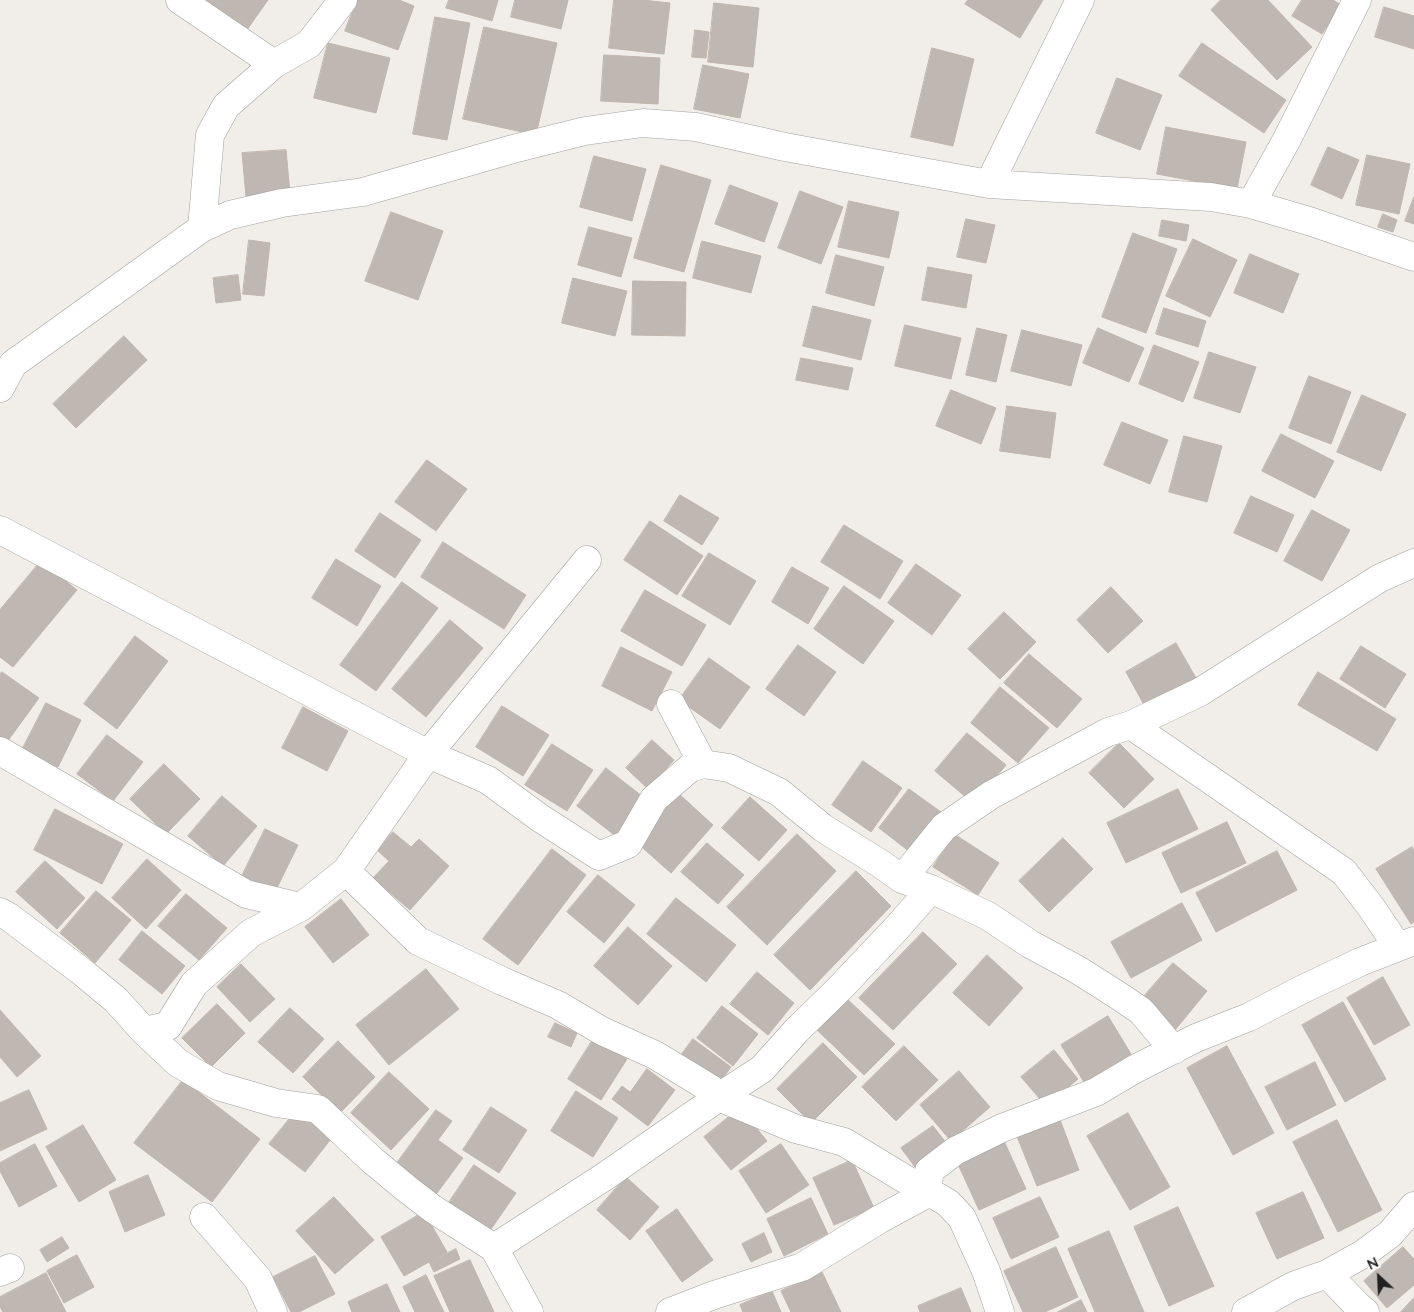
<!DOCTYPE html>
<style>
body{margin:0}
#map{position:relative;width:1414px;height:1312px;overflow:hidden;background:#f1eee9;font-family:Mulish,sans-serif}
canvas{display:block}
.north{position:absolute;left:1354px;top:1252px;width:50px;height:50px;-webkit-text-stroke:4px #fff;paint-order:stroke;rotate:335deg;font-size:14px;font-weight:700;line-height:20px;text-align:center;color:#212121}
.north::after{content:'';display:block;margin:auto;width:18px;height:22px;background:#212121;clip-path:polygon(50% 0,100% 100%,50% 72%,0 100%)}
</style>
<div id="map">
<canvas width="1414" height="1312"></canvas>
<div class="north">N</div>
</div>
<script>
const c = document.querySelector('canvas').getContext('2d');
c.lineJoin = 'round';
function paint(path, color) { c.fillStyle = color; c.fill(path, 'evenodd'); }
function strokePath(path, color, width, dash) { c.strokeStyle = color; c.lineWidth = width; c.lineCap = dash ? 'butt' : 'round'; c.setLineDash(dash || []); c.stroke(path); }
const building = new Path2D(`
 M193,0H268L244,34Z
 M357,0H399L414,6L398,50L345,31Z
 M449,0H498L492,21L446,8Z
 M515,0H568L561,29L511,17Z
 M614,0H642L670,3L664,54L609,48Z
 M968,0H1043L1020,38L965,4Z
 M1221,0H1268L1312,47L1277,80L1211,10Z
 M1302,0H1333L1341,5L1322,34L1292,16Z
 M714,3L759,8L753,67L708,62Z
 M1384,7L1414,16V49L1375,37Z
 M435,17L470,23L447,140L413,134Z
 M484,27L557,43L536,135L463,119Z
 M695,30L709,32L706,58L692,57Z
 M328,43L390,58L376,113L314,98Z
 M1202,43L1286,100L1264,133L1179,76Z
 M932,48L974,59L953,146L911,137Z
 M604,55L660,58L658,104L601,101Z
 M703,65L749,74L740,118L694,109Z
 M1117,78L1162,95L1140,150L1096,133Z
 M1166,127L1246,142L1237,189L1157,174Z
 M1328,147L1359,160L1342,199L1311,185Z
 M286,150L290,193L246,197L242,153Z
 M1367,155L1410,164L1399,214L1356,205Z
 M594,156L646,169L632,221L580,207Z
 M661,165L711,180L684,272L634,258Z
 M730,185L778,203L764,242L715,224Z
 M800,191L843,207L821,264L778,248Z
 M1414,197V224L1405,221Z
 M849,201L899,212L889,258L838,247Z
 M391,212L443,231L418,300L365,281Z
 M1383,214L1397,220L1393,232L1378,227Z
 M966,219L995,225L986,263L957,257Z
 M1162,220L1189,225L1186,241L1159,236Z
 M589,227L632,238L621,277L578,265Z
 M1133,233L1177,249L1146,333L1102,317Z
 M1193,239L1237,260L1210,317L1166,296Z
 M249,240L270,243L264,296L243,294Z
 M702,241L761,256L751,293L693,278Z
 M1250,254L1299,274L1283,313L1234,293Z
 M836,255L884,267L874,306L826,293Z
 M928,267L972,275L966,308L922,300Z
 M238,275L241,300L216,303L213,278Z
 M573,278L627,291L615,336L562,323Z
 M633,281L686,282L685,336L632,335Z
 M813,306L871,320L861,360L803,346Z
 M1164,308L1206,321L1198,347L1156,334Z
 M905,325L961,338L951,379L895,366Z
 M977,328L1007,335L996,382L966,375Z
 M1098,328L1144,348L1129,382L1083,363Z
 M1022,330L1082,345L1071,386L1011,371Z
 M124,336L147,360L76,428L53,404Z
 M1154,345L1199,362L1183,402L1139,384Z
 M1209,352L1256,367L1240,413L1194,398Z
 M801,358L853,368L848,390L796,380Z
 M1309,376L1351,392L1331,444L1289,428Z
 M951,390L996,408L981,444L936,426Z
 M1362,395L1406,414L1381,471L1337,452Z
 M1007,406L1056,413L1050,458L1000,451Z
 M1122,422L1168,440L1150,484L1104,465Z
 M1281,434L1334,461L1315,498L1262,471Z
 M1184,436L1222,446L1207,502L1169,492Z
 M427,460L467,489L436,531L395,502Z
 M680,495L719,518L702,545L664,521Z
 M1251,496L1294,515L1277,552L1234,533Z
 M1312,510L1350,530L1322,581L1284,561Z
 M380,513L421,540L395,578L355,551Z
 M650,521L703,556L677,595L624,560Z
 M844,525L903,561L880,599L821,562Z
 M443,542L526,595L504,629L421,577Z
 M709,553L756,581L730,625L682,596Z
 M336,559L381,586L357,626L312,598Z
 M41,561L77,590L13,667L0,657V610Z
 M916,564L961,595L932,635L888,603Z
 M792,567L829,588L808,624L772,602Z
 M402,582L438,608L376,691L340,665Z
 M844,586L894,621L863,664L814,629Z
 M1111,587L1143,621L1108,653L1077,620Z
 M645,590L706,625L682,666L621,631Z
 M1004,612L1036,642L1000,679L968,649Z
 M450,620L483,648L426,717L392,689Z
 M135,636L168,661L117,729L84,704Z
 M1176,643L1200,685L1149,714L1126,672Z
 M798,645L836,672L804,716L766,689Z
 M1361,646L1406,674L1385,708L1340,679Z
 M621,647L672,672L652,711L602,686Z
 M1029,654L1082,699L1057,728L1004,683Z
 M709,658L750,687L720,729L679,700Z
 M2,672L39,698L4,746L0,743V674Z
 M1318,672L1396,719L1377,751L1298,705Z
 M1000,687L1049,728L1018,763L971,723Z
 M46,703L81,720L58,767L22,750Z
 M502,706L549,735L523,776L476,747Z
 M303,707L348,731L327,771L282,748Z
 M967,733L1006,765L974,804L935,771Z
 M107,735L143,762L113,801L77,774Z
 M652,740L674,760L648,789L626,768Z
 M1119,743L1154,779L1124,808L1089,773Z
 M552,744L593,770L567,811L525,785Z
 M863,761L902,788L871,832L832,805Z
 M164,764L200,799L166,834L130,799Z
 M606,768L647,800L617,837L577,806Z
 M909,789L941,812L910,852L879,828Z
 M1178,789L1198,829L1126,863L1107,823Z
 M679,794L713,825L671,873L636,842Z
 M222,796L257,826L223,866L188,836Z
 M750,797L787,830L759,861L722,828Z
 M55,809L123,844L102,884L34,850Z
 M1227,822L1246,863L1181,893L1162,853Z
 M265,829L298,845L274,894L241,878Z
 M393,832L411,847L419,839L449,866L410,910L373,878L389,861L377,850Z
 M797,834L836,871L767,945L727,907Z
 M954,834L999,863L978,895L933,867Z
 M1063,838L1093,869L1049,912L1019,881Z
 M707,843L744,875L718,904L681,872Z
 M1412,847L1414,850V922L1411,924L1376,869Z
 M552,849L586,875L518,965L483,939Z
 M1277,851L1297,890L1216,932L1196,893Z
 M147,859L181,890L146,929L112,898Z
 M45,861L85,898L57,929L16,892Z
 M856,871L891,906L810,990L774,955Z
 M598,875L635,905L604,943L567,912Z
 M96,891L131,920L95,963L60,933Z
 M186,894L227,928L199,960L158,926Z
 M676,898L736,945L706,982L647,934Z
 M341,899L369,935L333,963L305,927Z
 M1182,903L1202,940L1131,978L1111,942Z
 M628,927L672,966L638,1005L594,966Z
 M142,931L185,966L162,994L119,960Z
 M923,932L957,964L893,1030L859,998Z
 M987,955L1023,988L989,1026L953,993Z
 M1173,963L1207,991L1175,1030L1140,1001Z
 M241,964L275,999L250,1022L217,987Z
 M426,969L459,1009L389,1065L356,1025Z
 M757,972L794,1003L768,1035L730,1004Z
 M1383,977L1410,1025L1374,1045L1347,998Z
 M845,997L895,1044L864,1075L815,1028Z
 M1343,1002L1386,1079L1345,1102L1302,1025Z
 M217,1004L245,1033L211,1067L182,1038Z
 M722,1006L758,1034L733,1066L697,1038Z
 M290,1008L324,1039L293,1073L258,1042Z
 M0,1010L41,1056L17,1077L0,1057Z
 M1108,1016L1131,1054L1084,1082L1061,1045Z
 M555,1023L577,1033L571,1047L548,1037Z
 M594,1038L627,1059L601,1100L568,1079Z
 M693,1039L731,1067L720,1082L682,1054Z
 M338,1041L375,1077L340,1113L303,1077Z
 M823,1043L857,1077L811,1123L777,1089Z
 M904,1046L938,1080L896,1121L862,1087Z
 M1227,1046L1274,1133L1233,1155L1187,1068Z
 M1054,1050L1078,1079L1046,1106L1021,1077Z
 M1315,1062L1336,1105L1287,1130L1265,1087Z
 M647,1069L675,1090L648,1126L612,1099L622,1086L630,1092Z
 M959,1071L990,1107L951,1141L920,1105Z
 M389,1072L429,1109L391,1150L351,1113Z
 M183,1080L260,1139L212,1202L134,1143Z
 M29,1090L47,1129L0,1151V1103Z
 M576,1091L618,1118L593,1157L551,1131Z
 M491,1107L527,1130L499,1173L463,1150Z
 M740,1108L767,1141L731,1170L704,1137Z
 M436,1110L452,1121L438,1140L463,1158L434,1197L394,1167Z
 M296,1111L331,1139L305,1172L269,1144Z
 M1128,1113L1170,1187L1130,1210L1087,1136Z
 M1059,1117L1079,1170L1037,1186L1016,1134Z
 M1337,1120L1382,1210L1338,1232L1293,1142Z
 M83,1125L116,1180L79,1202L46,1147Z
 M933,1126L947,1144L915,1167L901,1148Z
 M1004,1141L1026,1189L979,1210L957,1162Z
 M35,1144L57,1186L19,1207L0,1171V1163Z
 M781,1144L809,1185L766,1213L739,1171Z
 M852,1160L874,1208L834,1225L813,1178Z
 M474,1165L516,1193L489,1232L448,1204Z
 M148,1175L165,1215L125,1232L109,1192Z
 M626,1177L659,1207L630,1240L597,1210Z
 M1303,1192L1324,1238L1277,1259L1256,1213Z
 M334,1197L374,1240L335,1274L296,1231Z
 M1040,1197L1059,1237L1011,1259L993,1218Z
 M811,1198L828,1234L784,1256L767,1219Z
 M1178,1207L1214,1286L1169,1306L1134,1227Z
 M677,1209L713,1260L682,1282L646,1231Z
 M424,1212L447,1252L404,1276L381,1237Z
 M1109,1231L1144,1312H1095L1068,1249Z
 M764,1233L772,1252L751,1262L742,1244Z
 M62,1237L69,1248L47,1262L40,1250Z
 M1056,1247L1078,1297L1045,1312H1023L1004,1271Z
 M1403,1247L1414,1259V1285L1387,1308L1364,1281Z
 M456,1249L460,1259L434,1272L429,1262Z
 M77,1255L94,1287L64,1303L47,1271Z
 M315,1256L335,1294L299,1312H291L273,1277Z
 M470,1260L494,1312H450L434,1276Z
 M822,1272L841,1312H791L781,1291Z
 M46,1273L66,1312H3L0,1307V1297Z
 M426,1275L444,1312H415L403,1287Z
 M387,1284L400,1312H352L348,1302Z
 M961,1288L971,1312H920L918,1306Z
 M772,1291L781,1312H743L740,1305Z
 M1414,1298V1312H1401Z
 M1081,1300L1087,1312H1058Z`);
paint(building, '#beb7b2');
strokePath(building, '#c1b5ac', 1);
const minor = new Path2D(`
 M180,0L274,64
 M989,184L1080,0
 M1251,204L1286,141L1357,0
 M202,228L210,135L226,106L274,64L309,44L343,0
 M0,388L13,364L202,228L230,215L282,203L363,192L513,149L585,131L643,123L696,127L785,147L989,184L1211,197L1251,204L1312,222L1414,257
 M0,530L428,754L488,780L540,818L599,856L628,844L654,799L690,768L703,764
 M671,704L703,764L729,768L779,792L823,828L881,864L902,879L931,889L895,930L840,988L797,1030L762,1069L719,1097L796,1129L844,1142L928,1193L929,1171L955,1151L1002,1128L1096,1092L1135,1069L1196,1038L1249,1017L1301,990L1360,962L1414,941
 M1131,725L1200,692L1380,578L1414,563
 M0,751L246,894L301,907L346,871L418,941L502,981L558,1005L602,1031L655,1055L711,1089L719,1097L604,1177L494,1248L529,1312
 M346,871L428,754L587,560
 M902,879L944,827L991,795L1108,732L1131,725L1344,872L1371,907L1398,947
 M931,889L988,916L1030,944L1078,970L1119,996L1141,1011L1174,1050
 M0,912L9,917L81,971L116,1000L144,1031L168,1026L194,984L251,933L301,907
 M144,1031L178,1063L218,1086L276,1103L318,1109L372,1160L407,1189L433,1209L494,1248
 M204,1217L258,1279L273,1312
 M0,1272L10,1268
 M1327,1274L1359,1307L1365,1312
 M670,1312L714,1295L802,1267L880,1219L928,1193L936,1196L948,1203L962,1218L986,1271L1000,1312
 M1246,1312L1293,1286L1327,1274L1363,1254L1390,1234L1414,1206`);
strokePath(minor, '#a2a2a2', 29);
strokePath(minor, '#fff', 28);
</script>
